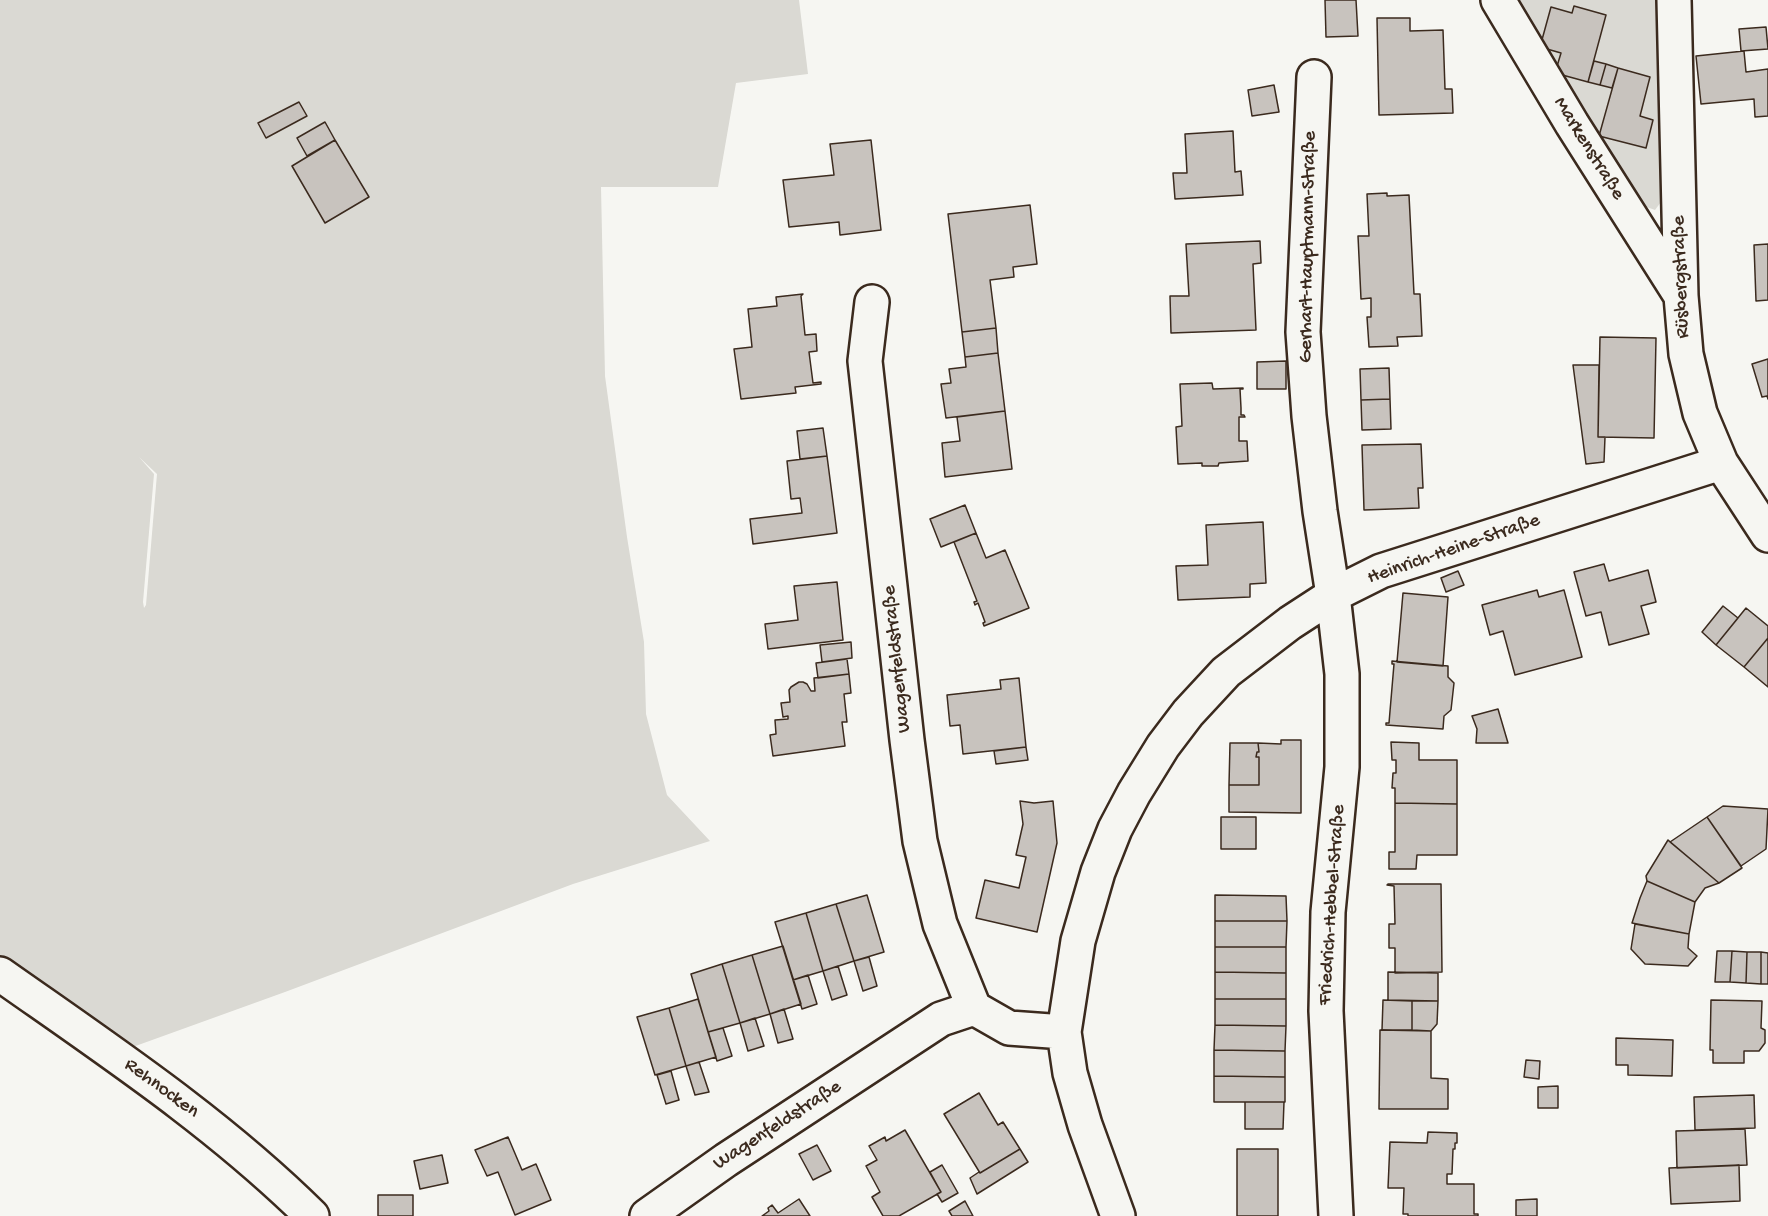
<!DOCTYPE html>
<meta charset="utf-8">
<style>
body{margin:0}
canvas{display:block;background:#f6f6f2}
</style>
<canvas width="1768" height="1216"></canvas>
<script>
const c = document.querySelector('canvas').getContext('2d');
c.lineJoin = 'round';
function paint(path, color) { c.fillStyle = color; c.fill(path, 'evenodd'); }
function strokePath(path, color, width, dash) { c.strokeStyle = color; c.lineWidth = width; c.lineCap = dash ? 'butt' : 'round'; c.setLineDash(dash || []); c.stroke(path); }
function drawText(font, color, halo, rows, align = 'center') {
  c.font = font + ' "Gochi Hand",sans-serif'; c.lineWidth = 4.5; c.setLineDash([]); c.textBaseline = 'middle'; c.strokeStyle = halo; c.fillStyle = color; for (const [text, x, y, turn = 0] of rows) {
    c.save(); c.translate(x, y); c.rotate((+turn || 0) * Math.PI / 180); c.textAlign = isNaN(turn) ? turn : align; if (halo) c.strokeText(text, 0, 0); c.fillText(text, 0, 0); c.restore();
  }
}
paint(new Path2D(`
 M0,0H799L808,74L736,83L718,187H601L605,376L627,537L644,642L646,714L667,795L710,841L573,884L285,992L130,1048L0,958ZM139,457L157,474L146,605L144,608L143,602L154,474Z
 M1508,0H1658L1661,202L1655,210L1644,206L1568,105Z`), '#dad9d3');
const building = new Path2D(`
 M1325,0H1356L1358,36L1326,37Z
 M1574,6L1606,15L1588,82L1555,73L1561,53L1540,47L1551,7L1572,13Z
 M1377,18H1410V31L1443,30L1445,89H1452L1453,113L1379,115Z
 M1766,27L1768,49L1741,51L1739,29Z
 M1744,51L1746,72L1768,69V116L1755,117L1754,99L1701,104L1696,56Z
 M1594,61L1606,64L1600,85L1588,82Z
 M1606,64L1618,68L1612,88L1600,85Z
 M1618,68L1650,77L1640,116L1653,120L1646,148L1599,136Z
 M1274,85L1279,112L1252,116L1248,90Z
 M299,102L307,116L266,138L258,123Z
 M325,122L335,140L307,156L297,138Z
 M1233,131L1235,172L1241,171L1243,195L1175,199L1173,173H1187L1185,134Z
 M335,140L369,197L325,223L292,166Z
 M871,140L881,230L840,235L839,222L789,227L783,180L834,175L830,144Z
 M1387,193V196L1409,195L1414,294H1420L1422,336L1397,337L1398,346L1369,347L1367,317H1371V298L1361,299L1358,236H1369L1367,194Z
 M1030,205L1037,264L1013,267L1014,277L990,280L996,328L962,332L948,214Z
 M1260,241L1261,263L1253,264L1256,330L1171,333L1170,296H1189L1186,244Z
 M1768,244V300L1756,301L1754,245Z
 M803,294L801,296L805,335L816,334L817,351L809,352L813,383L821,382V384L795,387L796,393L741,399L734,349L752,347L748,309L777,306L776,297Z
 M996,328L998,353L965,357L962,332Z
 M1600,337L1656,338L1654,438L1598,437Z
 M998,353L1005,411L946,418L941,384L951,383L949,369L966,367L965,357Z
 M1768,359V399L1767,396L1762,397L1752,364Z
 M1286,361V389H1257V362Z
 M1573,365H1599L1598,437H1605L1604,462L1586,464Z
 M1389,368L1390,399L1361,400L1360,369Z
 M1212,383L1213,389L1243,388V389H1240L1241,408V415H1244L1245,417H1239V441H1247L1248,461L1219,463L1218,466H1202V463L1178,464L1176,427L1182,426L1180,384Z
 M1390,399L1391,429L1362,430L1361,400Z
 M1005,411L1012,469L945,477L942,443L960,441L957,417Z
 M823,428L827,456L800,459L797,431Z
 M1421,444L1423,488H1418L1419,508L1364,510L1362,445Z
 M827,456L837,533L753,544L750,519L802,513L800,498L791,499L787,461Z
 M965,505L976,533L941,547L930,519Z
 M1263,522L1266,583L1250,584V597L1178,600L1176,566L1208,565L1206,525Z
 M976,533L986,558L1005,550L1029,608L984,626L983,623L985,622L978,603L975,605L974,602L977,601L954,542Z
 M1604,564L1609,581L1648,570L1656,602L1641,606L1649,634L1609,645L1601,612L1586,616L1574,572Z
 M1458,571L1464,585L1446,592L1441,578Z
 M837,582L843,640L768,649L765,624L798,620L794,586Z
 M1537,590L1539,597L1564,590L1582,657L1515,675L1503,631L1490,635L1482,605Z
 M1403,593L1448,597L1443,666L1397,662Z
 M1723,606L1738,618L1716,645L1702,632Z
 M1746,608L1768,626V638L1744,667L1716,645Z
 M1768,638V687L1744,667Z
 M851,642L852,658L822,662L820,645Z
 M847,659L849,674L818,678L816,663Z
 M1392,661L1448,666V677L1454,683L1451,710L1444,716L1443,729L1386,725V723H1389L1394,664H1392Z
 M849,674L851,693L844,694L847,722H842L845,746L773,756L770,735L776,734L775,720L788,719V716L783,717L781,703L790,702L789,690L791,687L799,682H803L807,684L811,691H815L814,678Z
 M1019,678L1026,747L963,754L960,725L950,726L947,695L1001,689L1000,680Z
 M1498,709L1508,743H1476L1477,729L1472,716Z
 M1281,740H1301V813L1229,812V785H1259V757H1256L1257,752H1259L1258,743L1281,744Z
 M1391,742L1419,743V760H1457V804L1395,803V788H1392L1393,773H1396V760H1392Z
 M1230,743H1258L1259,752H1257L1256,757H1259V785H1229Z
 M1026,747L1028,760L996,764L994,751Z
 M1020,801L1034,803L1053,801L1057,843L1037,932L976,918L985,880L1019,888L1026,857L1016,855L1023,824Z
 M1395,803L1457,804V855H1417L1416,869H1389V852H1395Z
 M1723,806L1768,809L1766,849L1741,866L1707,817Z
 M1221,817H1256V849H1221Z
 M1707,817L1742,868L1719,883L1670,842Z
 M1668,840L1719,883L1705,888L1695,902L1647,881L1646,876Z
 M1647,881L1695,902L1689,934L1632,923L1640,898Z
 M1388,884H1441L1442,972L1395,973V948H1389V924H1395L1394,886L1387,885Z
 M867,895L884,952L854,961L836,904Z
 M1215,895L1286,896L1287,921H1215Z
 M836,904L854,961L823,971L806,913Z
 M806,913L823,971L793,980L775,922Z
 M1215,921H1287L1286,947H1215Z
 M1635,924L1689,934L1688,948L1697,956L1688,966L1645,964L1631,949Z
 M783,946L801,1004L770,1014L752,955Z
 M1215,947H1286V973L1215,972Z
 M1717,951H1732L1730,982H1715Z
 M1732,951L1747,952L1746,983L1730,982Z
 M1747,952H1761V984L1746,983Z
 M1761,952L1768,953V984H1761Z
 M752,955L770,1014L740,1023L722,964Z
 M869,957L877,986L863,991L854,961Z
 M722,964L740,1023L708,1032L691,974Z
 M838,966L847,995L832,1000L823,971Z
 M1215,972L1286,973V999H1215Z
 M1388,972L1438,973V1001L1388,1000Z
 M808,975L817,1004L802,1009L793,980Z
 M698,999L716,1057L686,1066L669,1008Z
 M1215,999H1286V1026L1215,1025Z
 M1383,1000L1412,1001V1030H1382Z
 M1711,1000L1762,1001L1761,1028L1765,1030V1043L1759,1051H1744V1063H1713V1050H1710Z
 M1412,1001H1438L1437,1024L1431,1031L1412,1030Z
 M669,1008L686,1066L655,1075L637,1017Z
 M784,1009L793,1039L778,1043L770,1014Z
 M755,1018L764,1046L748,1051L740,1023Z
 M1215,1025L1286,1026L1285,1051L1214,1050Z
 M723,1028L732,1056L717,1061L708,1032Z
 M1380,1030L1431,1031V1078L1448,1079V1109H1379Z
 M1616,1038L1673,1040L1672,1076L1628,1075V1065H1616Z
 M1214,1050L1285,1051V1077L1214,1076Z
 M1526,1060L1540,1061L1539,1079L1524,1077Z
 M699,1062L709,1092L695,1095L686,1066Z
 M671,1071L679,1100L666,1104L657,1075Z
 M1214,1076L1285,1077V1102H1214Z
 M1558,1086V1108H1538V1087Z
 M979,1093L998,1125L1003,1122L1020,1149L980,1173L944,1114Z
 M1754,1095L1755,1128L1695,1130L1694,1097Z
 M1245,1102H1284L1283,1129H1245Z
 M1745,1129L1747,1165L1677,1168L1676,1131Z
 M905,1130L941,1192L899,1216H883L872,1197L880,1192L866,1166L877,1160L869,1146L885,1137L886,1141Z
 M1428,1132L1457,1133V1143H1455V1149H1453L1452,1174H1447V1184H1474V1214H1478V1216H1408V1214H1403L1404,1188H1388L1390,1142L1427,1143Z
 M508,1137L522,1170L536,1164L551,1200L515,1215L498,1172L487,1176L475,1150Z
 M817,1145L831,1171L813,1180L799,1154Z
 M1020,1149L1028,1162L977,1194L970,1178L979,1172L980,1173Z
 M1237,1149H1278V1216H1237Z
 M442,1155L448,1183L420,1189L414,1161Z
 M942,1165L958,1193L942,1202L937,1194L941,1192L930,1172Z
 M1739,1165L1740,1201L1671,1204L1669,1168Z
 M378,1195H413V1216H378Z
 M799,1199L810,1216H762L769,1211L768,1208L772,1205L778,1213Z
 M1537,1199V1216H1516V1200Z
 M965,1201L973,1216H952L949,1211Z`);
paint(building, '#c8c3be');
strokePath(building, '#3b2a1e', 1.5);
const street = new Path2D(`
 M1498,0L1572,124L1681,296
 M1674,0L1681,296L1686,354L1700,413L1721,463L1768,535
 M1314,77L1303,332L1309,416L1320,511L1333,595L1342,674V767L1328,912L1326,1011L1336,1216
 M872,302L865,361L907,740L920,841L940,924L974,1008
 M0,974C108,1050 218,1123 312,1216
 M647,1216L726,1160L941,1019L974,1008L1009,1028L1064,1032
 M1118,1216L1085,1125L1070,1073L1064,1032L1078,941L1098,872L1115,829L1134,793L1163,746L1188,713L1226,672L1290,623L1333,595L1381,571L1721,463`);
strokePath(street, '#3b2a1e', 38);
strokePath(street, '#f6f6f2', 33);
drawText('20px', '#3b2a1e', '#f6f6f2', [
 ["Markenstraße",1588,149,58],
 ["Gerhart-Hauptmann-Straße",1309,247,-89],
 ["Rüsbergstraße",1682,277,-92],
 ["Heinrich-Heine-Straße",1454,550,-19],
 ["Wagenfeldstraße",898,659,-96],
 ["Friedrich-Hebbel-Straße",1333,905,-86],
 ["Rehnocken",161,1089,36],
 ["Wagenfeldstraße",778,1126,-33]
]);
</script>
